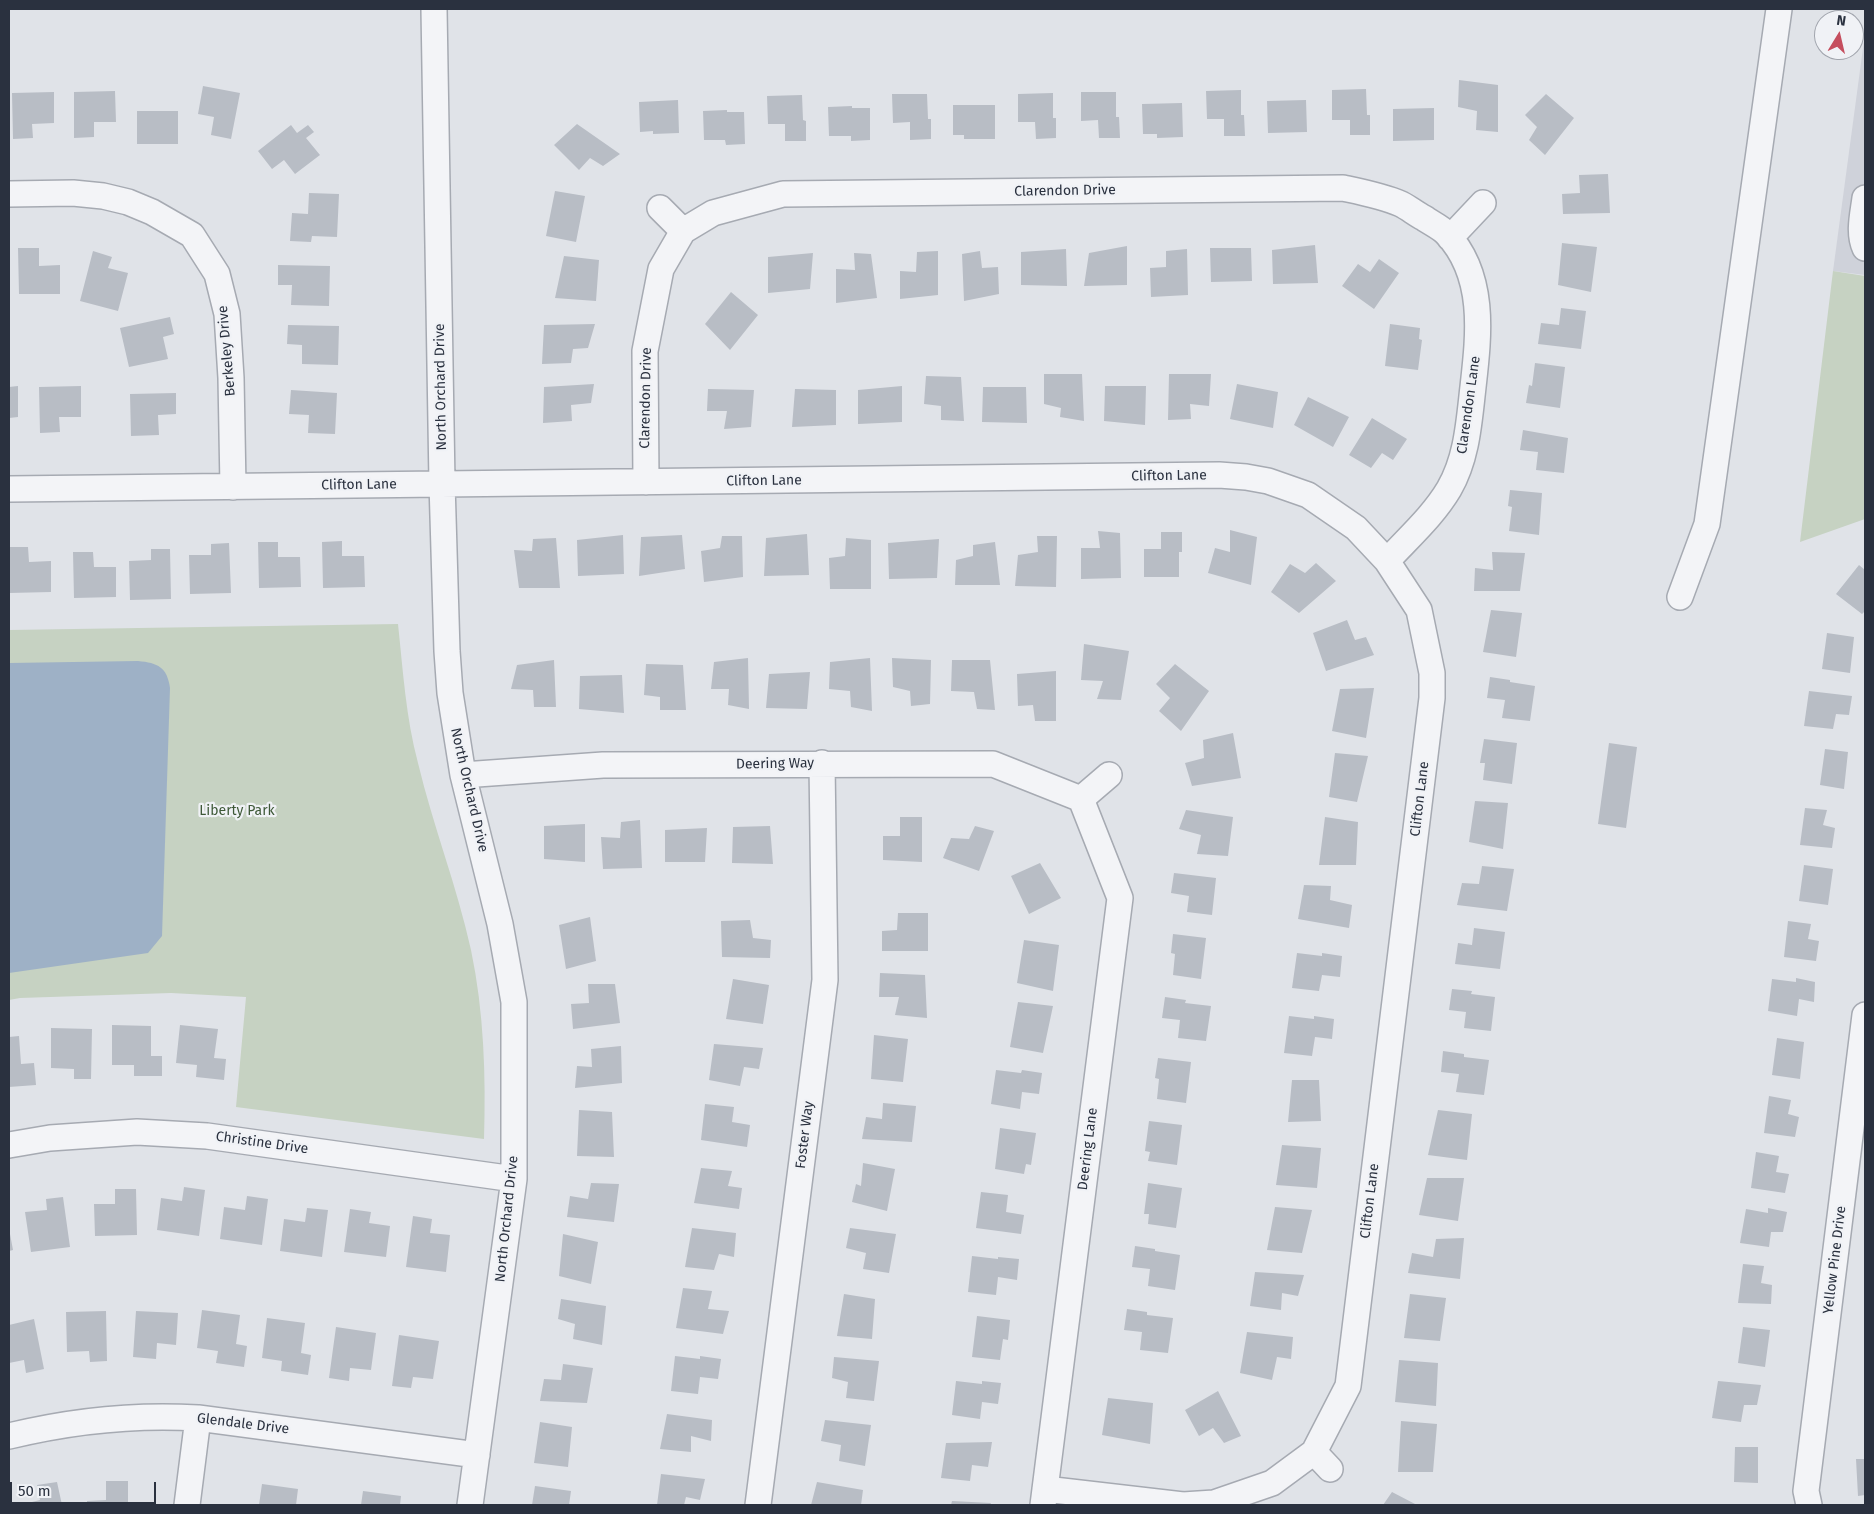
<!DOCTYPE html>
<style>
body{margin:0}
#map{position:relative;width:1874px;height:1514px;overflow:hidden;background:#e0e3e8;font-family:"Fira Sans",sans-serif}
canvas{display:block}
.frame{position:absolute;inset:0;border:10px solid #2a313f;pointer-events:none}
.north{position:absolute;left:1814px;top:10px;width:50px;height:50px;box-sizing:border-box;background:#f0f2f6;border:1px solid #a1a5ad;border-radius:50%;rotate:9deg;font-size:14px;font-weight:700;line-height:20px;text-align:center;color:#2a313f}
.north::after{content:'';display:block;margin:auto;width:18px;height:22px;background:#c54e5e;clip-path:polygon(50% 0,100% 100%,50% 72%,0 100%)}
.scale{position:absolute;left:10px;top:1482px;width:146px;height:22px;box-sizing:border-box;border:2px solid #2a313f;border-top:0;padding-left:6px;font-size:15px;line-height:18px;white-space:nowrap;color:#2a313f;-webkit-text-stroke:4px #f0f2f6;paint-order:stroke}
</style>
<div id="map">
<canvas width="1874" height="1514"></canvas>
<div class="frame"></div>
<div class="north">N</div>
<div class="scale">50 m</div>
</div>
<script>
const c = document.querySelector('canvas').getContext('2d');
c.lineJoin = 'round';
function paint(path, color) { c.fillStyle = color; c.fill(path, 'evenodd'); }
function strokePath(path, color, width, dash) { c.strokeStyle = color; c.lineWidth = width; c.lineCap = dash ? 'butt' : 'round'; c.setLineDash(dash || []); c.stroke(path); }
function drawText(font, color, halo, rows, align = 'center') {
  c.font = font + ' "Fira Sans",sans-serif'; c.lineWidth = 4.5; c.setLineDash([]); c.textBaseline = 'middle'; c.strokeStyle = halo; c.fillStyle = color; for (const [text, x, y, turn = 0] of rows) {
    c.save(); c.translate(x, y); c.rotate((+turn || 0) * Math.PI / 180); c.textAlign = isNaN(turn) ? turn : align; if (halo) c.strokeText(text, 0, 0); c.fillText(text, 0, 0); c.restore();
  }
}
paint(new Path2D(`
 M1865,33V275L1833,271Z`), '#cfd2da');
paint(new Path2D(`
 M1833,271L1865,276V519L1800,542Z
 M398,624C403,671 406,718 418,763C433,826 457,886 471,950C484,1012 486,1076 484,1139L236,1107L246,997L171,993L20,998L9,1000V630Z`), '#c6d2c2');
paint(new Path2D(`
 M138,661C158,663 167,667 170,688L162,936L148,953L9,973V663Z`), '#9eb1c6');
paint(new Path2D(`
 M1459,80L1498,85V132L1476,130L1477,111L1458,107Z
 M203,86L240,93L231,139L211,135L214,117L198,114Z
 M1366,89L1367,115H1370V135H1350V120H1332V90Z
 M1241,90V115H1244L1245,136H1224V119H1207L1206,91Z
 M115,91L116,122H94V137L74,138V92Z
 M54,92V123L32,124L33,138L13,139L12,93Z
 M1081,92H1116V117H1119L1120,138H1099L1098,120L1081,121Z
 M1053,93V118H1056V138L1036,139L1035,122H1018V94Z
 M892,94H927L928,119H931V139L910,140V122L893,123Z
 M1546,94L1574,118L1545,155L1529,140L1537,127L1525,115Z
 M802,95L803,120L806,121V141H785V124H768L767,96Z
 M678,100L679,133L653,134V131L640,132L639,102Z
 M1306,100L1307,132L1268,133L1267,101Z
 M1182,103L1183,137L1157,138V134H1143L1142,104Z
 M953,105H995V139H964V135H953Z
 M852,106V108H870V140L851,141V136H829L828,107Z
 M1434,108V140L1393,141V109Z
 M727,110V112H744L745,144L726,145L725,140H704L703,111Z
 M137,111H178V144H137Z
 M577,124L620,154L603,166L590,158L579,170L554,145Z
 M291,125L297,133L308,125L314,132L306,138L320,155L295,174L284,160L272,169L258,151Z
 M1608,174L1610,213L1563,214L1562,194L1580,193L1579,175Z
 M555,191L585,196L576,242L546,236Z
 M309,193L339,194L337,237L312,236L311,242L290,241L292,213L308,214Z
 M1562,243L1597,247L1591,292L1558,285Z
 M1315,245L1318,283L1273,284L1272,250Z
 M1127,246V285L1084,286L1089,253Z
 M18,248H39V266L60,265V294H19Z
 M1210,248H1251L1252,281L1211,282Z
 M1066,249L1067,286L1021,285V252Z
 M1187,249L1188,295L1151,297L1150,268L1166,267V251Z
 M93,251L112,257L108,268L128,273L118,311L80,301Z
 M938,251V295L900,299V271L916,272L917,252Z
 M980,251L982,268L998,267L999,294L964,301L962,254Z
 M813,253L810,289L768,293V257Z
 M854,253L871,254L877,298L836,303V269L855,270Z
 M564,256L599,260L596,301L555,298Z
 M1379,259L1399,273L1374,309L1342,286L1358,264L1370,272Z
 M278,265L330,266L329,306L291,305L292,285H278Z
 M731,292L758,315L730,350L705,324Z
 M1561,308L1586,311L1581,349L1538,344L1541,323L1559,325Z
 M170,317L174,334L163,337L168,359L129,367L120,328Z
 M595,324L588,348L573,349L571,363L542,364L544,325Z
 M1390,324L1420,328L1419,339L1422,340L1418,370L1385,366Z
 M288,325L339,326L338,365L302,364V345L287,344Z
 M1535,363L1565,367L1560,408L1526,403L1529,385L1532,386Z
 M1044,374H1082L1084,421L1060,417L1061,408L1044,404Z
 M1169,374H1211L1209,406L1190,404L1191,419L1168,420Z
 M926,376L961,377L964,421L941,420V406L924,404Z
 M594,384L591,403L571,405L572,421L543,423L544,387Z
 M1237,384L1278,392L1273,428L1230,419Z
 M18,386V417L9,418V387Z
 M81,386V417H59L60,432L40,433L39,387Z
 M902,386V422L858,424V390Z
 M1105,386H1146L1145,425L1104,421Z
 M983,387H1026L1027,423L982,422Z
 M708,389L754,390L751,427L724,429L727,411H707Z
 M795,389L836,390V425L792,427Z
 M291,390L337,393L335,434L308,433L309,415L289,414Z
 M176,393V414L158,415L159,435L131,436L130,394Z
 M1308,397L1349,417L1333,447L1294,425Z
 M1372,418L1407,439L1393,460L1382,453L1371,468L1349,455Z
 M1523,430L1568,438L1564,473L1536,470L1538,452L1520,450Z
 M1510,490L1542,493L1539,535L1509,531L1512,507L1508,506Z
 M1230,530L1257,537L1251,585L1208,573L1215,548L1230,552Z
 M1098,531L1120,533L1121,578L1081,579V548H1100Z
 M1161,532H1182V552H1179V577H1144V549H1161Z
 M807,534L809,575L764,576L766,538Z
 M623,535L624,574L578,576L577,540Z
 M682,535L685,569L639,576L641,537Z
 M722,536H742L743,577L704,582L701,551L720,548Z
 M1037,536H1057L1056,587L1015,586L1018,555L1038,552Z
 M556,538L560,588H519L514,550L532,551L533,539Z
 M846,538L871,540V589H830L829,558L845,556Z
 M939,539L937,578L889,579L888,543Z
 M342,541V556H364L365,587L323,588L322,542Z
 M258,542H278V557H300L301,587L259,588Z
 M995,542L1000,585H955L956,560L973,556V545Z
 M229,543L231,593L190,594L189,555H211V544Z
 M9,547H28L29,562L51,561V592L9,593Z
 M151,549H170L171,599L130,600L129,561L151,560Z
 M73,552H93L94,567H116V597L74,598Z
 M1492,552L1525,553L1520,591H1474L1475,568L1493,570Z
 M1316,563L1336,581L1299,613L1271,592L1290,564L1305,573Z
 M1859,565L1865,570V611L1862,614L1836,594Z
 M1491,610L1522,613L1516,657L1483,652Z
 M1347,620L1355,640L1366,637L1374,655L1326,671L1313,633Z
 M1827,633L1854,637L1850,673L1822,669Z
 M1084,644L1129,651L1121,700L1097,699L1103,681L1081,680Z
 M748,658L749,709L728,705L729,689H711L714,662Z
 M870,658L872,711L851,707L850,691L829,689L830,662Z
 M892,658L931,660L930,704L911,706L910,691L893,687Z
 M554,660L556,707H534L533,690L511,689L517,665Z
 M952,660H990L995,710L977,709L974,692L951,691Z
 M646,664L683,665L686,710H660V697L644,695Z
 M1175,664L1209,691L1181,731L1159,711L1170,698L1156,684Z
 M1056,671V721H1035L1033,705L1018,706L1017,674Z
 M810,672L807,709L766,708L769,674Z
 M622,675L624,713L579,709L580,676Z
 M1490,677L1510,680V682L1535,686L1530,721L1502,718L1505,700L1487,698Z
 M1374,688L1366,738L1332,731L1340,689Z
 M1809,691L1852,696L1849,715L1836,714L1833,729L1804,726Z
 M1233,733L1241,778L1192,786L1185,763L1204,758L1203,740Z
 M1484,739L1517,743L1512,784L1483,780L1485,763H1480Z
 M1609,743L1637,747L1626,828L1598,824Z
 M1825,749L1848,752L1844,789L1820,785Z
 M1335,753L1368,756L1357,802L1329,797Z
 M1475,801L1508,803L1503,849L1469,842Z
 M1805,808L1827,810L1823,825L1835,828L1832,848L1800,845Z
 M1186,810L1233,817L1228,856L1197,854L1201,835L1179,829Z
 M900,817H922V862L883,860V836H900Z
 M1325,817L1358,822L1356,865H1319Z
 M640,820L642,868L603,869L601,837L620,838L621,822Z
 M585,824V862L544,859V826Z
 M770,826L773,864L732,863L733,827Z
 M975,826L994,831L979,871L943,858L951,838L969,839Z
 M707,828L705,862H665V830Z
 M1040,863L1061,898L1029,914L1011,876Z
 M1804,865L1833,869L1828,905L1799,901Z
 M1482,866L1514,869L1507,911L1457,905L1462,883L1479,884Z
 M1174,873L1216,878L1212,915L1187,912L1189,896L1171,893Z
 M1304,885L1331,886L1330,900L1352,905L1349,928L1298,919Z
 M898,913H928V951H882V931L897,930Z
 M590,917L596,961L566,969L559,925Z
 M750,920L753,938L771,940L770,958L722,957L721,921Z
 M1788,921L1811,924L1808,939L1819,941L1816,961L1784,957Z
 M1474,928L1505,932L1500,969L1455,964L1458,943L1472,945Z
 M1173,934L1206,938L1201,979L1173,975L1175,954L1171,953Z
 M1024,940L1059,945L1053,991L1017,983Z
 M1297,953L1322,956V953L1342,956L1340,977L1322,975L1319,991L1292,988Z
 M880,973L925,975L927,1018L895,1015L899,997H879Z
 M1796,978L1815,982L1814,1002L1799,999L1797,1016L1768,1011L1772,979L1796,982Z
 M733,979L769,985L763,1024L726,1019Z
 M588,984H615L620,1023L573,1029L571,1004L589,1003Z
 M1452,989L1472,991L1471,994L1495,997L1491,1031L1464,1028L1466,1012L1449,1010Z
 M1165,997L1186,1000L1185,1003L1211,1006L1206,1041L1178,1038L1180,1020L1162,1018Z
 M1018,1002L1053,1006L1043,1053L1010,1047Z
 M1289,1016L1314,1019V1016L1334,1019L1332,1039L1315,1037L1312,1056L1284,1053Z
 M112,1025L151,1026V1056H162V1076H134V1065H112Z
 M180,1025L218,1029L214,1058L226,1059L224,1080L196,1077L197,1065L176,1063Z
 M51,1028L92,1029L91,1079H74V1069L51,1068Z
 M874,1035L908,1039L903,1082L871,1079Z
 M19,1036L21,1064L34,1063L36,1085L9,1087V1037Z
 M1777,1038L1804,1042L1800,1079L1772,1075Z
 M714,1044L763,1048L759,1069L744,1067L740,1086L709,1080Z
 M621,1046L622,1083L575,1088L577,1066L592,1067L591,1049Z
 M1443,1051L1464,1054V1057L1489,1060L1484,1095L1456,1092L1459,1074L1441,1072Z
 M1158,1058L1191,1062L1186,1103L1157,1099L1159,1079L1155,1078Z
 M996,1070L1021,1073L1022,1070L1042,1073L1039,1094L1022,1092L1020,1109L991,1104Z
 M1292,1080H1319L1321,1121L1288,1122Z
 M1769,1096L1791,1100L1788,1114L1799,1117L1795,1137L1764,1133Z
 M883,1103L916,1106L912,1142L862,1139L866,1117L882,1119Z
 M705,1104L734,1107L732,1122L750,1125L747,1147L701,1140Z
 M579,1110L612,1112L614,1157L577,1156Z
 M1438,1110L1472,1114L1467,1160L1428,1155Z
 M1149,1121L1182,1125L1177,1165L1148,1161L1150,1152L1145,1151Z
 M1000,1128L1036,1133L1031,1165L1026,1164L1024,1174L995,1169Z
 M1282,1145L1321,1148L1317,1188L1276,1185Z
 M1756,1152L1779,1156L1776,1172L1789,1174L1785,1193L1751,1188Z
 M863,1163L895,1169L887,1211L852,1202L856,1184L861,1186Z
 M701,1168L732,1171L728,1186L742,1188L739,1209L694,1203Z
 M1427,1178H1464L1458,1221L1419,1215Z
 M591,1183L619,1184L614,1222L567,1217L570,1196L588,1199Z
 M1148,1183L1182,1188L1176,1228L1148,1224L1149,1214H1144Z
 M184,1187L205,1190L199,1236L157,1230L161,1198L182,1201Z
 M115,1189H136L137,1235L95,1236L94,1204H115Z
 M981,1192L1008,1195L1006,1212L1024,1215L1021,1234L976,1228Z
 M247,1196L268,1199L262,1245L220,1239L224,1207L245,1210Z
 M63,1197L70,1247L31,1252L25,1212L47,1210L46,1199Z
 M1275,1207L1312,1210L1302,1253L1267,1250Z
 M307,1208L328,1210L322,1257L280,1251L284,1219L305,1222Z
 M1768,1208L1787,1212L1783,1232H1771L1769,1247L1740,1243L1746,1209L1768,1213Z
 M350,1209L371,1212L369,1223L390,1226L386,1257L344,1252Z
 M413,1216L432,1219L430,1233L450,1235L446,1272L406,1267Z
 M692,1228L736,1233L734,1257L719,1254L714,1270L685,1267Z
 M850,1228L896,1234L889,1273L863,1269L866,1253L846,1248Z
 M10,1234L13,1250L9,1251V1235Z
 M563,1234L598,1242L591,1284L559,1276Z
 M1464,1238L1460,1279L1408,1273L1412,1253L1433,1257L1436,1239Z
 M1135,1246L1155,1249V1251L1180,1255L1175,1290L1148,1286L1150,1269L1132,1267Z
 M972,1256L998,1259V1257L1019,1259L1017,1280L998,1277L996,1295L968,1292Z
 M1743,1264L1764,1266L1761,1283L1772,1285L1771,1304L1738,1303Z
 M1255,1272L1304,1275L1298,1296L1282,1293L1281,1310L1250,1306Z
 M683,1288L712,1291L708,1309L729,1311L723,1334L676,1328Z
 M844,1294L875,1299L872,1339L837,1336Z
 M1410,1294L1446,1298L1440,1341L1404,1338Z
 M561,1299L606,1306L602,1345L573,1339L575,1324L558,1319Z
 M1127,1309L1147,1312V1315L1173,1318L1168,1353L1140,1350L1142,1332L1124,1330Z
 M202,1310L240,1315L236,1344L247,1346L244,1367L216,1363L218,1351L197,1348Z
 M106,1311L107,1361L90,1362L89,1351L67,1352L66,1312Z
 M136,1311L178,1313L176,1345L157,1343L156,1359L133,1357Z
 M977,1316L1010,1320L1008,1340L1003,1339L1000,1360L972,1357Z
 M267,1318L305,1323L301,1353L311,1355L308,1375L281,1371L282,1361L262,1358Z
 M34,1319L44,1369L26,1373L24,1360L9,1363V1325Z
 M336,1327L376,1333L371,1370L350,1368L349,1381L329,1378Z
 M1743,1327L1770,1330L1765,1367L1738,1363Z
 M1247,1332L1293,1337L1291,1359L1277,1357L1272,1380L1240,1373Z
 M399,1335L439,1341L433,1379L413,1377L411,1388L392,1386Z
 M675,1356L700,1359V1356L721,1359L718,1379L700,1377L698,1394L671,1391Z
 M834,1357L879,1361L874,1401L846,1398L848,1382L832,1378Z
 M1399,1360L1438,1363L1436,1406L1395,1402Z
 M563,1364L593,1368L587,1403L540,1401L544,1379L561,1380Z
 M956,1381L982,1384V1381L1001,1383L998,1404L982,1402L980,1419L952,1415Z
 M1718,1381L1761,1385L1757,1405H1744L1741,1422L1712,1418Z
 M1218,1391L1241,1436L1224,1443L1213,1428L1199,1436L1185,1410Z
 M1108,1398L1153,1403L1150,1444L1102,1435Z
 M667,1414L712,1420L711,1441L691,1436V1452L660,1449Z
 M825,1420L871,1425L865,1466L839,1461L841,1445L821,1441Z
 M1401,1421L1437,1424L1433,1472H1398Z
 M540,1422L572,1427L568,1467L534,1463Z
 M992,1442L988,1467L972,1465L970,1481L941,1478L946,1443Z
 M1735,1447H1758V1483L1734,1482Z
 M1856,1459H1865V1495L1858,1496Z
 M661,1474L705,1479L700,1500L686,1497L684,1505H657Z
 M106,1481H128V1505H87V1501L106,1500Z
 M57,1482L62,1505H20L40,1500L37,1485Z
 M817,1482L863,1490L861,1505H811Z
 M262,1484L298,1489L296,1505H259Z
 M535,1486L571,1491L569,1505H532Z
 M363,1491L401,1496L400,1505H361Z
 M1392,1492L1417,1505H1383Z
 M952,1501L991,1503L990,1505H951Z`), '#b8bdc5');
const minor = new Path2D(`
 M434,9L442,483L447,651L450,693L463,775L500,924L514,1002V1179L470,1505
 M9,194L73,193L103,196L128,202L152,212L192,235L217,274L227,314L231,378L233,487
 M1865,198C1863,214 1858,233 1865,248
 M660,208L683,231
 M1450,238L1483,203
 M646,482L645,351L661,269L683,231L713,213L783,194L1343,188C1362,192 1383,196 1401,204C1409,208 1416,214 1424,218C1431,223 1440,227 1446,233C1486,275 1479,334 1473,387C1469,422 1467,458 1449,489C1433,516 1408,538 1387,561
 M9,489L1219,475L1246,477L1268,481L1308,495L1356,528L1387,561L1419,610L1432,673V698L1348,1386L1314,1452L1272,1483L1214,1503L1183,1505L1045,1489
 M1680,597L1707,524L1779,9
 M463,775L603,765L993,764L1081,799
 M1081,799L1109,775
 M9,1145L50,1138L137,1132L207,1136L514,1179
 M9,1436C71,1421 133,1414 198,1418L477,1455
 M1314,1452L1330,1469
 M187,1505L198,1418
 M758,1505L825,980L822,763
 M1043,1505L1120,898L1081,799
 M1809,1505L1806,1491L1865,1015`);
strokePath(minor, '#a6aab2', 28);
strokePath(minor, '#f3f4f7', 25);
drawText('14px', '#2a313f', '#f0f2f6', [
 ["Clarendon Drive",1065,191,-1],
 ["Berkeley Drive",227,351,-95],
 ["North Orchard Drive",441,387,-91],
 ["Clarendon Drive",646,398,-89],
 ["Clarendon Lane",1469,405,-82],
 ["Clifton Lane",1169,476,-1],
 ["Clifton Lane",764,481,-1],
 ["Clifton Lane",359,485,-1],
 ["Deering Way",775,764,-1],
 ["North Orchard Drive",469,790,77],
 ["Clifton Lane",1420,799,-83],
 ["Foster Way",805,1135,-83],
 ["Christine Drive",262,1143,8],
 ["Deering Lane",1088,1149,-83],
 ["Clifton Lane",1370,1201,-83],
 ["North Orchard Drive",507,1219,-84],
 ["Yellow Pine Drive",1835,1260,-83],
 ["Glendale Drive",243,1424,7]
]);
drawText('14px', '#3e5938', '#f0f2f6', [
 ["Liberty Park",237,811]
]);
</script>
